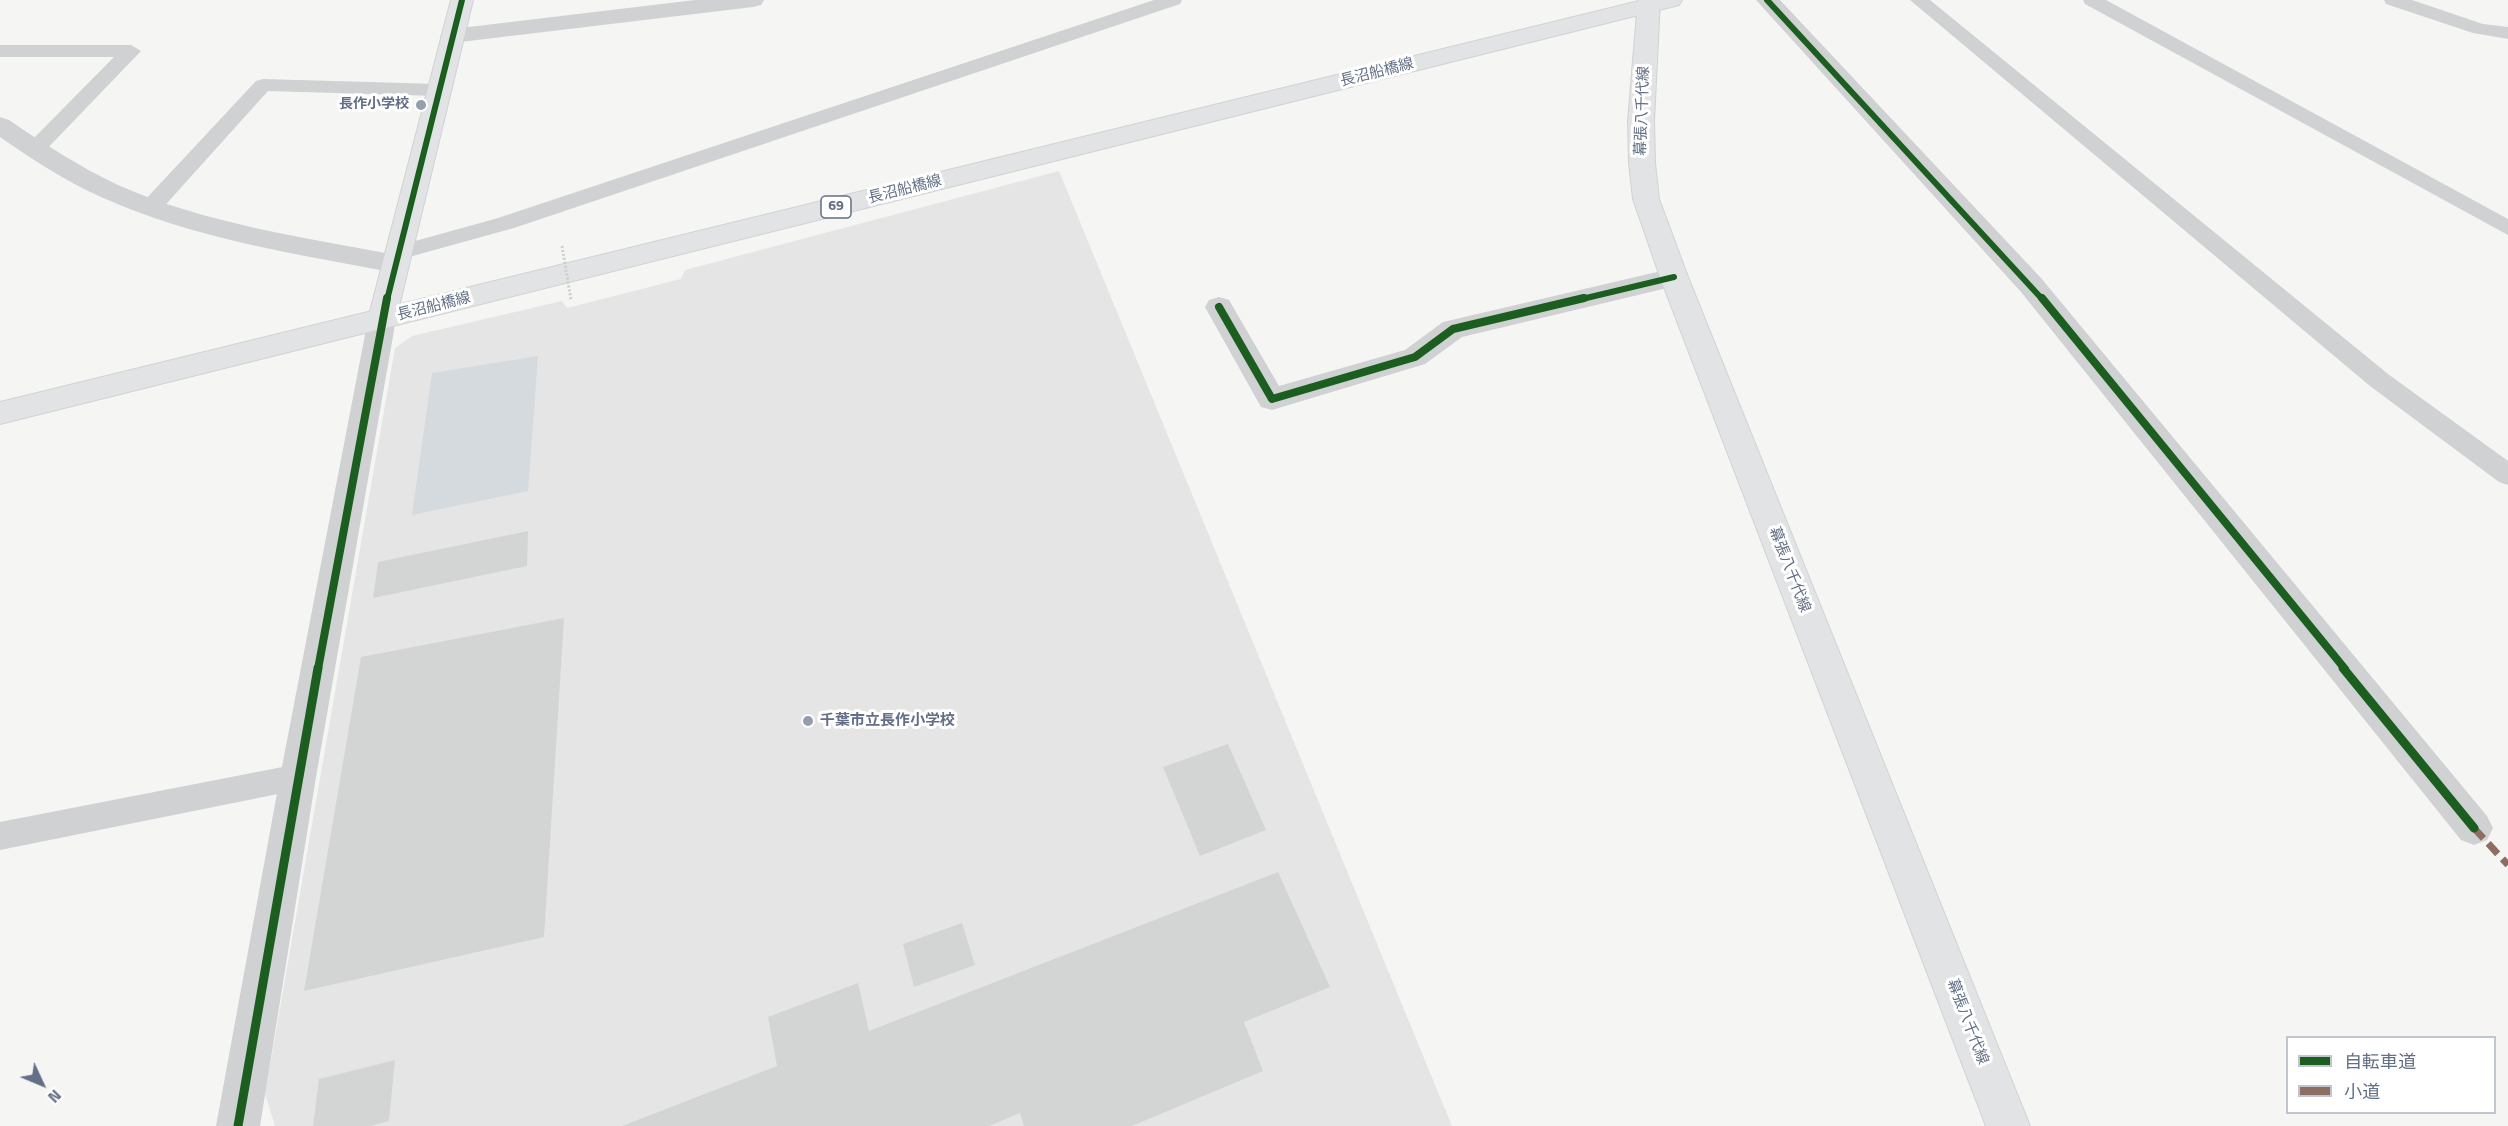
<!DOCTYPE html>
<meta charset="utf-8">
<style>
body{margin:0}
#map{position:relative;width:2508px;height:1126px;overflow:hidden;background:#f5f5f3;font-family:"Titillium Web","Noto Sans JP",sans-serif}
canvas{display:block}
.legend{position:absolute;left:2286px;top:1036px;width:210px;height:78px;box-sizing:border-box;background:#fff;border:2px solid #c0c5cf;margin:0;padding:8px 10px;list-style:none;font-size:18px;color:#626f86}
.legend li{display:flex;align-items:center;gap:12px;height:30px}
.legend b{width:30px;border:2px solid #c0c5cf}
.north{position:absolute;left:12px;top:1054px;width:60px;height:60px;-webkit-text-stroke:4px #fff;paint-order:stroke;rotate:134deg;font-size:16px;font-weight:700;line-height:24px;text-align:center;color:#626f86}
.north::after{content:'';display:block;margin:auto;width:21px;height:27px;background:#626f86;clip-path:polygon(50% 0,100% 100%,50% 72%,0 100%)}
</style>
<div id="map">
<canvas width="2508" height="1126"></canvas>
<ul class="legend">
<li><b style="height:8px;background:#1b5e20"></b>自転車道</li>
<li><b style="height:8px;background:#8d6e63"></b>小道</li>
</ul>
<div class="north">N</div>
</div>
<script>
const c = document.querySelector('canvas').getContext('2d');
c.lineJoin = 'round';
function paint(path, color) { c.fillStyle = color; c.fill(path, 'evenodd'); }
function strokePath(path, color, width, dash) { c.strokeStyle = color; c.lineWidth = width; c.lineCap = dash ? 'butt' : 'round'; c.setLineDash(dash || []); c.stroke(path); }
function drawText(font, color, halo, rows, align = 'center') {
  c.font = font + ' "Titillium Web","Noto Sans JP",sans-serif'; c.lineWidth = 6; c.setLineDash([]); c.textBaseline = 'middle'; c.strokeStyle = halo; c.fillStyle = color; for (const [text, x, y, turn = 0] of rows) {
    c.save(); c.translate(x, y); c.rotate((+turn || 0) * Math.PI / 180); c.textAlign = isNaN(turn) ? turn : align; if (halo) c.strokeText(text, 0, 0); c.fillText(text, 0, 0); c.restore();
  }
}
paint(new Path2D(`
 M1059,171L1452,1126H275L265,1094L395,348L412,336L562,301L567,308L677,280L681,279L685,270Z`), '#e5e5e6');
paint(new Path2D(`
 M538,356L528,491L412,515L432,373Z`), '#d4dade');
paint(new Path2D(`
 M528,531L527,566L373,598L378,562Z
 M564,618L544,937L304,991L361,657Z
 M1228,744L1266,830L1200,856L1163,767Z
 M1278,872L1330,987L1244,1022L1263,1071L1132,1126H1024L1020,1113L989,1126H622L777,1066L768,1017L858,983L869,1031Z
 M962,923L975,965L914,987L903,944Z
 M395,1060L389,1121L371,1126H313L319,1079Z`), '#d3d5d5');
const secondary = new Path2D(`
 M451,0H473L396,319L392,326L382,329L372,326L368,319Z
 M1638,0H1660L1654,121L1655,163L1659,199L1688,277L2030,1126H1986L1660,277L1633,199L1629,163L1628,121Z`);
const primary = new Path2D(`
 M1643,0H1682L1679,5L0,424V402Z`);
strokePath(secondary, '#d0d2d3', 2);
strokePath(primary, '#d1d2d3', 2);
paint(new Path2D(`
 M1154,0H1182L1180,4L514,228L398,260L390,258L387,253L390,248L498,218Z
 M1910,0H1930L2388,374L2508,461V485L2499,482L2370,386Z
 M2083,0H2106L2508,219V235L2085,4Z
 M2384,0H2412L2483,24L2508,27V39L2473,33L2386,4Z
 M0,45H131L141,51L42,154H28L25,149L28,144L114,57H0Z
 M263,79L438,84L445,86L448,90L445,94L438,96L268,91L159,212H143L140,207L143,202L256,81Z
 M298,764L309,767L313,777L309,787L298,790L0,850V822Z`), '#d0d1d2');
paint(new Path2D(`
 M695,0H764L761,5L753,7L452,43L444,41L440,36L444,31L452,29Z
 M1756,0H1780L2041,278L2487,816L2493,828L2487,840L2474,845L2461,840L2021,292Z
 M0,117L9,120C44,144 80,167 118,185C206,224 303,237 396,255L406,257L410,264L406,271L396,273C297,254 194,239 101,197C65,181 32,159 0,137Z
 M1674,268L1684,270L1688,277L1684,284L1462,337L1425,364L1272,410L1261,407L1205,307L1209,300L1219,297L1229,300L1279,386L1405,350L1443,322Z
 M382,309L392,312L396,319L316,777L260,1126H216L280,777L368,319L372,312Z`), '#d0d1d2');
paint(secondary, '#e2e3e4');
paint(primary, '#e2e3e4');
strokePath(new Path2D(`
 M562,246L571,300`), '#cecece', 3, [2, 2]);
strokePath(new Path2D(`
 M2474,828L2508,865`), '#8d6e63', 7, [14, 7]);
strokePath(new Path2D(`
 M1767,0L2043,300
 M387,300L462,0
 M1578,300L1674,277`), '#1b5e20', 6);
strokePath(new Path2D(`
 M2042,298L2345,669
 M1219,307L1272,399L1415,357L1453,329L1584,298
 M318,669L387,298`), '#1b5e20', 8);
strokePath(new Path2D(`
 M2343,668L2474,828
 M238,1126L318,668`), '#1b5e20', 9);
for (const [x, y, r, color] of [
 [421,105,6,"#959eac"],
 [808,721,6,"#959eac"]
]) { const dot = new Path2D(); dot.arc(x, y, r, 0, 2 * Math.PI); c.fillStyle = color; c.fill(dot); strokePath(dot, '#fff', 2); }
drawText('bold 14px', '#626f86', '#fff', [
 ["長作小学校",409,105]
], 'right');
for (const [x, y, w] of [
 [836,207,30]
]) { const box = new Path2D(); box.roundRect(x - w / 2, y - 11, w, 22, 4.5); c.fillStyle = '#fff'; c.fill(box); strokePath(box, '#626f86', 1.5); }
drawText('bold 14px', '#626f86', null, [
 ["69",836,207]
]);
drawText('15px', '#626f86', '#fff', [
 ["長沼船橋線",1377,73,-14],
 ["幕張八千代線",1643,111,-88],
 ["長沼船橋線",905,190,-14],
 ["長沼船橋線",434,307,-14],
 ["幕張八千代線",1789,570,69],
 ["幕張八千代線",1967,1022,69]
]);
drawText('bold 15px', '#626f86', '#fff', [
 ["千葉市立長作小学校",820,721]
], 'left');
</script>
